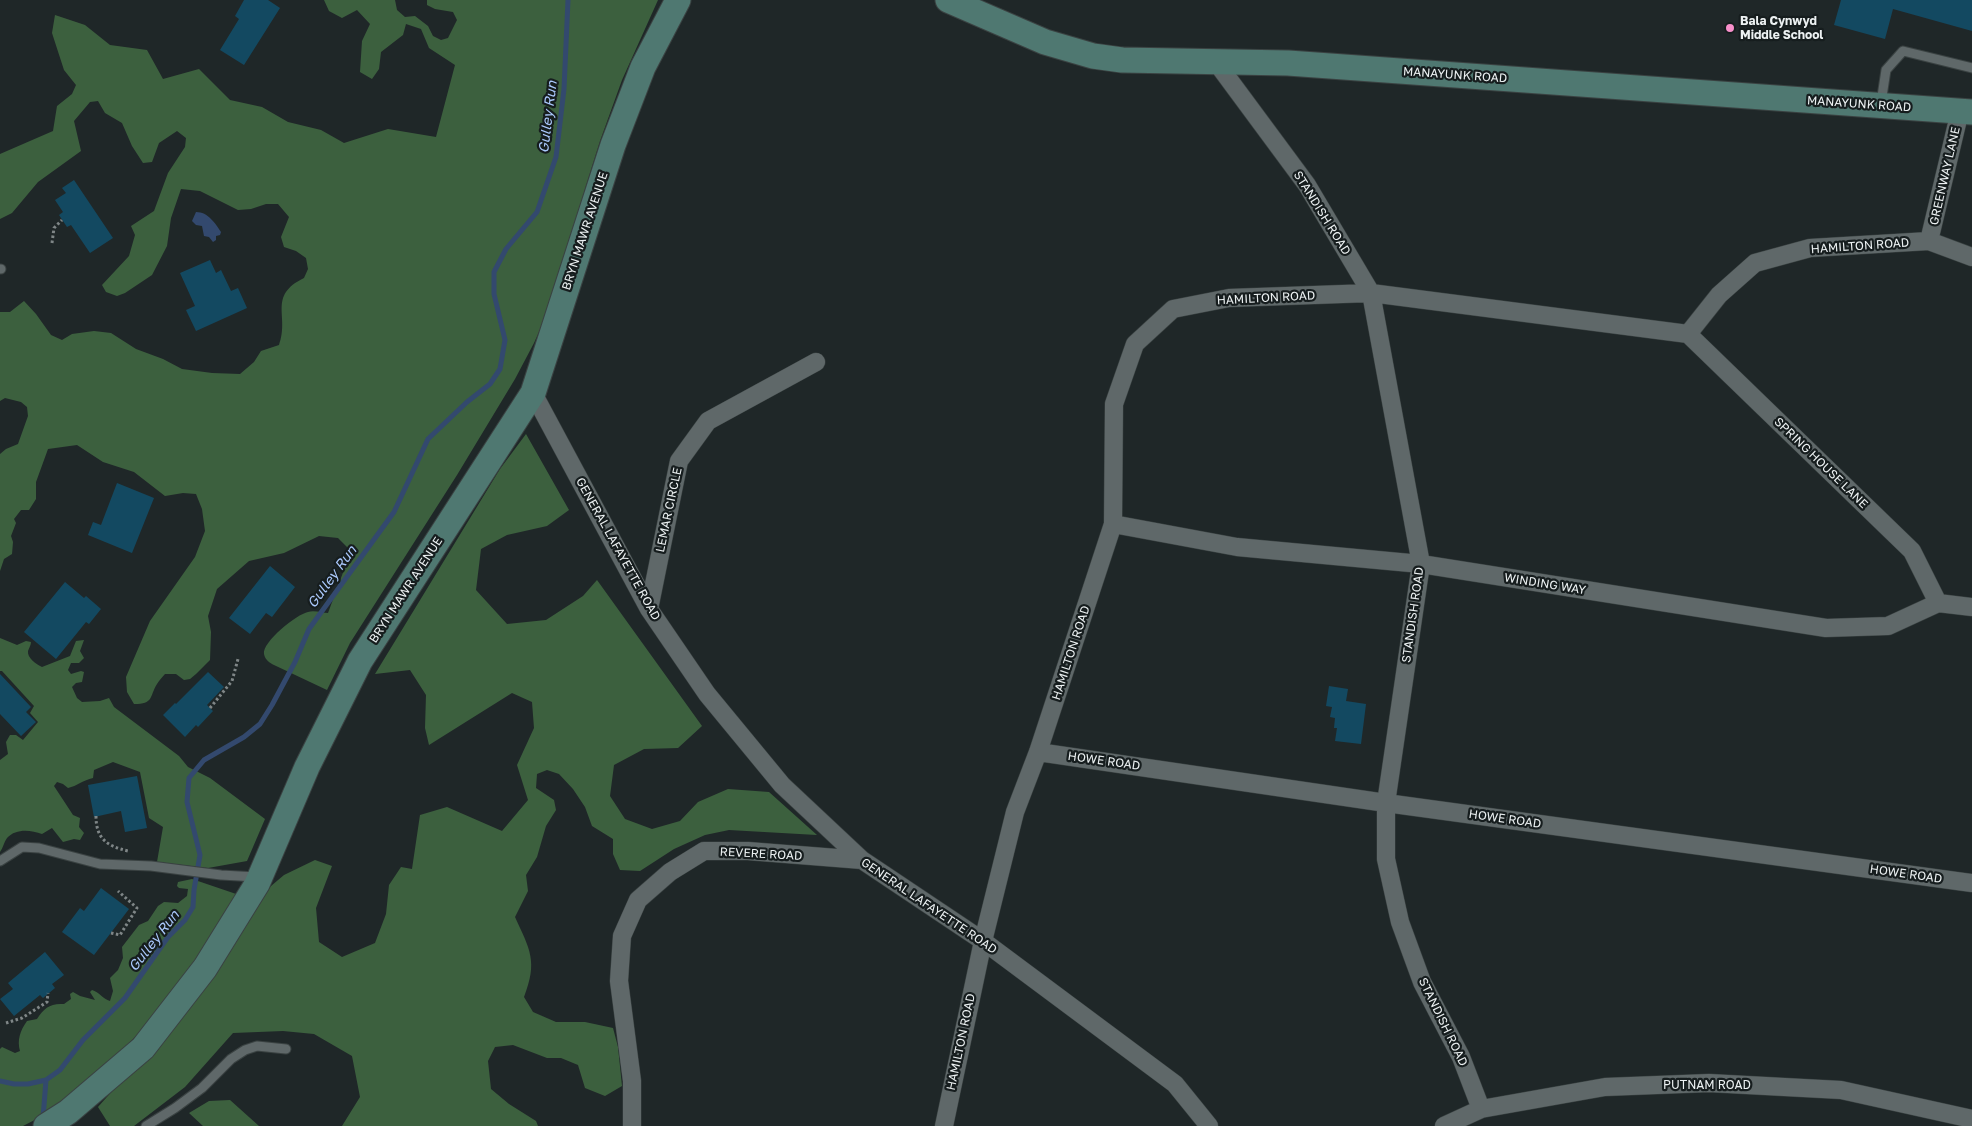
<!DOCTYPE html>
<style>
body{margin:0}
canvas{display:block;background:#1f2728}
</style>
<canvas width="1972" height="1126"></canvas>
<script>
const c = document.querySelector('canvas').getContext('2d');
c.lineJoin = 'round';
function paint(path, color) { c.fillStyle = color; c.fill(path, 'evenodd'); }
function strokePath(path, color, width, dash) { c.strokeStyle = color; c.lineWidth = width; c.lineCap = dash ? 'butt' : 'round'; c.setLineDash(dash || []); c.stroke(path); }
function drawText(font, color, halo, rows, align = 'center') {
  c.font = font + ' "Golos Text",sans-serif'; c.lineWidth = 4.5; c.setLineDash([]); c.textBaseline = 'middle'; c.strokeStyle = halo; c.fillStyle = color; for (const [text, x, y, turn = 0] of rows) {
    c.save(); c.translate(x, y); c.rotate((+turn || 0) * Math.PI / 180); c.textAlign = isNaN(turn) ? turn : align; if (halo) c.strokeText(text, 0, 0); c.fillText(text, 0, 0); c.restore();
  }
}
paint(new Path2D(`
 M324,0H395L397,10L405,17L415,16L428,26L433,36L441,40L448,38L457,20L453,12L435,9L427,5V0H658L622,80L600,141L585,189L568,254L547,314L534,343L515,379L457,475L350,643L327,690L274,665C270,663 265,660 264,654C262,642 297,614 308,612C314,610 323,613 328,613L351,551L338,538L319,536L284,553L249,561L217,589L208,616L211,632L210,660L196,674L190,679L184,680L176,674H165C162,677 159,681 157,684C149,697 154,704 134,704L127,692L126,677L150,621L195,557L205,531L202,509L196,494L183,493L165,496L134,472L103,462L77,445L48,449L36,482V499L29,510H21L14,519L16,523L11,536L13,542L12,554L4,559L0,571V454L6,449L18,444L28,416L27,407L21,402L5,398L0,401V312H10L24,301L36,314L51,335L62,340L72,334L94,331L111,333L136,349L163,359L182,369L212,373L240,374L254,362L261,351L279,345C290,316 267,296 304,278L308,269L306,258L296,251L284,247L281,237L289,217L278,204H266L251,209L238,210L200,191L181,189L171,218L167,246L152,275L125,293L117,296L106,292L102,285L129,256L135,235L131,226L154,211L168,173L185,147L186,138L177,131L159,143L152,162L143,163L132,146L122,123L105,113L98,101L90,102L74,121L81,151L38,182L12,213L0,219V154L53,131L57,106L72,94L76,85L64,70L52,33L55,15L85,25L110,45L147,50L163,79L199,69L230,100L262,107L288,122L321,130L344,143L388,129L436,137L455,65L429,48L421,29L406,24L403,35L381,52L379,69L372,79L360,72L362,41L370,24L357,10L342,18L329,11Z
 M526,434L569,510L547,526L507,535L481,549L476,590L507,624L546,620L583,596L597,580L702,726L678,748L644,749L614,765L610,796L625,819L652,829L680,821L698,802L728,789L769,792L817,835L729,830L705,835L674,849L640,871L620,870L613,854V839L592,826L585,807L573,789L559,774L547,770L537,774L536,788L554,800L556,810L546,826L537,857L526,875L528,891L515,917C530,950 538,961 524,997L533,1012L556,1022H585L613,1028L618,1047L622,1086L605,1096L585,1088L578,1065L561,1058H547L513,1045L495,1047L488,1061L491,1089L509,1104L536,1121L538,1126H342L360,1097L352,1056L314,1034L283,1031L233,1033L185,1087L134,1126H110L98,1107L215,975L271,886L284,875L315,860L332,866L316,908L319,942L342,957L375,943L386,914L389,885L401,867L412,869L420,815L447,807L502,831L528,800L517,765L534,728L532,702L512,693L429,745L425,728L426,695L410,670L375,674L500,469Z
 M0,638L17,645L26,641L31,642C31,645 29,648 28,651C27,658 36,664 42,667L70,656L76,641L84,640L80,651L84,658L79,663H71L68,670L71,674L81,671L84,672L82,682L76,683L72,687L77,698L82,702L100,701L109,698L114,707L179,756L188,767L210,778L265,819L247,861L208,868L157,862L163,827L149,818L140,772L113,762L94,770L93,778C83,780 77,786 68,788L63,784L57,782L54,786L73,815L80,818L79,827L84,833L80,840L74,839L63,842L52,828L42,834C31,830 16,828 7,838C4,842 3,848 0,852V760L8,754L6,742L10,735H16L23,740L38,722L30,713L34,706L2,671H0Z
 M192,879L245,897L149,1023L99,1073L50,1112L23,1126H0V1049L2,1047L15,1053L20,1051C17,1040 20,1031 27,1021L37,1019C44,1008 50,1003 64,1004L71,999L70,994L73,992L80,996L95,1000L90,992L92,990C99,992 103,999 110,1001L113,991L110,978L118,970L123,958L122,947L139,925L148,921L158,906L164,902L178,903L187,896L188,889L179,888L177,886L178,882Z
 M230,1100L259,1126H203L189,1113L209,1101Z`), '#3c603e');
paint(new Path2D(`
 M196,212C208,212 215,223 221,232L220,235L216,236V240L213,242L209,237L204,236L202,226L196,225L192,221Z`), '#33496e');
strokePath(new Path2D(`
 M0,1081L14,1084H28L46,1080L60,1070L83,1040L125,998L168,937L185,920L193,907L194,890L200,855L187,802L189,778L204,760L244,737L260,724L272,705L295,662L309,629L394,512L428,439L467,402L490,384L500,369L505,340L494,294V272L506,249L537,212L556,157L564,89L568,0
 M43,1118L46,1080`), '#33496e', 5);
paint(new Path2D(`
 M244,0H268L280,8L244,65L220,50L239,19L235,16Z
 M1841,0H1972V31L1893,9L1885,39L1834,25Z
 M74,180L113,238L90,253L71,225L67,227L59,215L63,212L55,200L66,193L62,188Z
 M210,260L216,273L221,270L231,291L238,288L247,308L196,331L186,310L195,306L180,273Z
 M117,483L154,498L132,553L88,535L93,522L101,525Z
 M270,566L295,587L272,617L266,613L250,634L229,618Z
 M65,582L84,598L86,596L101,609L89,624L86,622L56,659L24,632Z
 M208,672L224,687L207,705L213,711L198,727L196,725L185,737L163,715L175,703L176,704Z
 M0,674L31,707L26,712L36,722L21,736L0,714Z
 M1329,686L1348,689L1346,701L1366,704L1361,744L1335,741L1337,728H1334L1335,718L1330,717L1332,707L1326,706Z
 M137,776L147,828L125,832L121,811L94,817L88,785Z
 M101,888L129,909L94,955L62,932L80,908L84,911Z
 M45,952L64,975L52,984L55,988L43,998L40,995L14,1016L0,999L13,989L8,983Z`), '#134961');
const lane = new Path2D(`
 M1881,103L1886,70L1903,51L1972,68
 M0,269H1
 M0,861L22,847L39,848L100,864L151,866L221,875L257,877
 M146,1126L175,1108L202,1088L231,1059L245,1050L257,1046L286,1049`);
const street = new Path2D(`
 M1216,62L1307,185L1371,293L1421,564L1386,803V859L1400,922L1422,982L1461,1057L1481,1109
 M1929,241L1960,111
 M1688,334L1912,551L1938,603
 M533,393L649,609L707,694L782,785L862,860L983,941L1175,1084L1209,1126
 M1113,524L1237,547L1421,564L1826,628L1888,626L1938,603L1972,607
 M649,609L679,461L708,421L816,362
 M1038,752L1386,803L1972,883
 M632,1126V1081L619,981L622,936L638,900L670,872L704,851H748L862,860
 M944,1126L983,941L1015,812L1038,752L1113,524L1114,404L1135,344L1173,309L1229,298L1371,293L1688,334L1719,295L1755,263L1810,248L1929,241L1972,257
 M1444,1126L1481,1109L1605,1087L1709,1083L1841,1090L1972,1119`);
const secondary = new Path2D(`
 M948,0L1045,42L1093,56L1122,60L1288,63L1972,112
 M46,1126L68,1112L143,1048L205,968L257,884L307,767L360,661L533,393L613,145L643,67L678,0`);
strokePath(lane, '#3a4242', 11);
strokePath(street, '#3a4242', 19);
strokePath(secondary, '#3a4242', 27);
strokePath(new Path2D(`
 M52,243L54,228L62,220
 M210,708L232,681L238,659
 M96,816C96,839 107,846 128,851
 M111,933L120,935L137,908L118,891
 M6,1023L22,1018L47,1002L48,993`), '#7f8687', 3, [2.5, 2.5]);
strokePath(lane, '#5f6869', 9);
strokePath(street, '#5f6869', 18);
strokePath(secondary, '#4f7871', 25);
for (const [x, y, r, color] of [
 [1730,28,5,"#f890cb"]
]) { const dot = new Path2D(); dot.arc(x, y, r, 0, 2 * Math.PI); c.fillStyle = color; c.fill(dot); strokePath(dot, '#161d1e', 2); }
drawText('bold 12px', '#ecf1f2', '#161d1e', [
 ["Bala Cynwyd",1740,21],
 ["Middle School",1740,35]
], 'left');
drawText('12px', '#ecf1f2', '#161d1e', [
 ["MANAYUNK ROAD",1455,75,4],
 ["MANAYUNK ROAD",1859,104,4],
 ["GREENWAY LANE",1945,176,-77],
 ["STANDISH ROAD",1322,213,58],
 ["BRYN MAWR AVENUE",585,231,-72],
 ["HAMILTON ROAD",1860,246,-4],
 ["HAMILTON ROAD",1266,298,-3],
 ["SPRING HOUSE LANE",1821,463,44],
 ["LEMAR CIRCLE",669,510,-78],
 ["GENERAL LAFAYETTE ROAD",618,549,61],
 ["WINDING WAY",1545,584,9],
 ["BRYN MAWR AVENUE",406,590,-57],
 ["STANDISH ROAD",1413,615,-82],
 ["HAMILTON ROAD",1071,653,-72],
 ["HOWE ROAD",1104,761,8],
 ["HOWE ROAD",1505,819,8],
 ["REVERE ROAD",761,854,3],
 ["HOWE ROAD",1906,874,8],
 ["GENERAL LAFAYETTE ROAD",929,906,34],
 ["STANDISH ROAD",1443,1022,64],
 ["HAMILTON ROAD",961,1042,-78],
 ["PUTNAM ROAD",1707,1085]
]);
drawText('italic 14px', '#aac8fb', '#161d1e', [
 ["Gulley Run",548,117,-83],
 ["Gulley Run",332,577,-54],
 ["Gulley Run",154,941,-52]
]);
</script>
